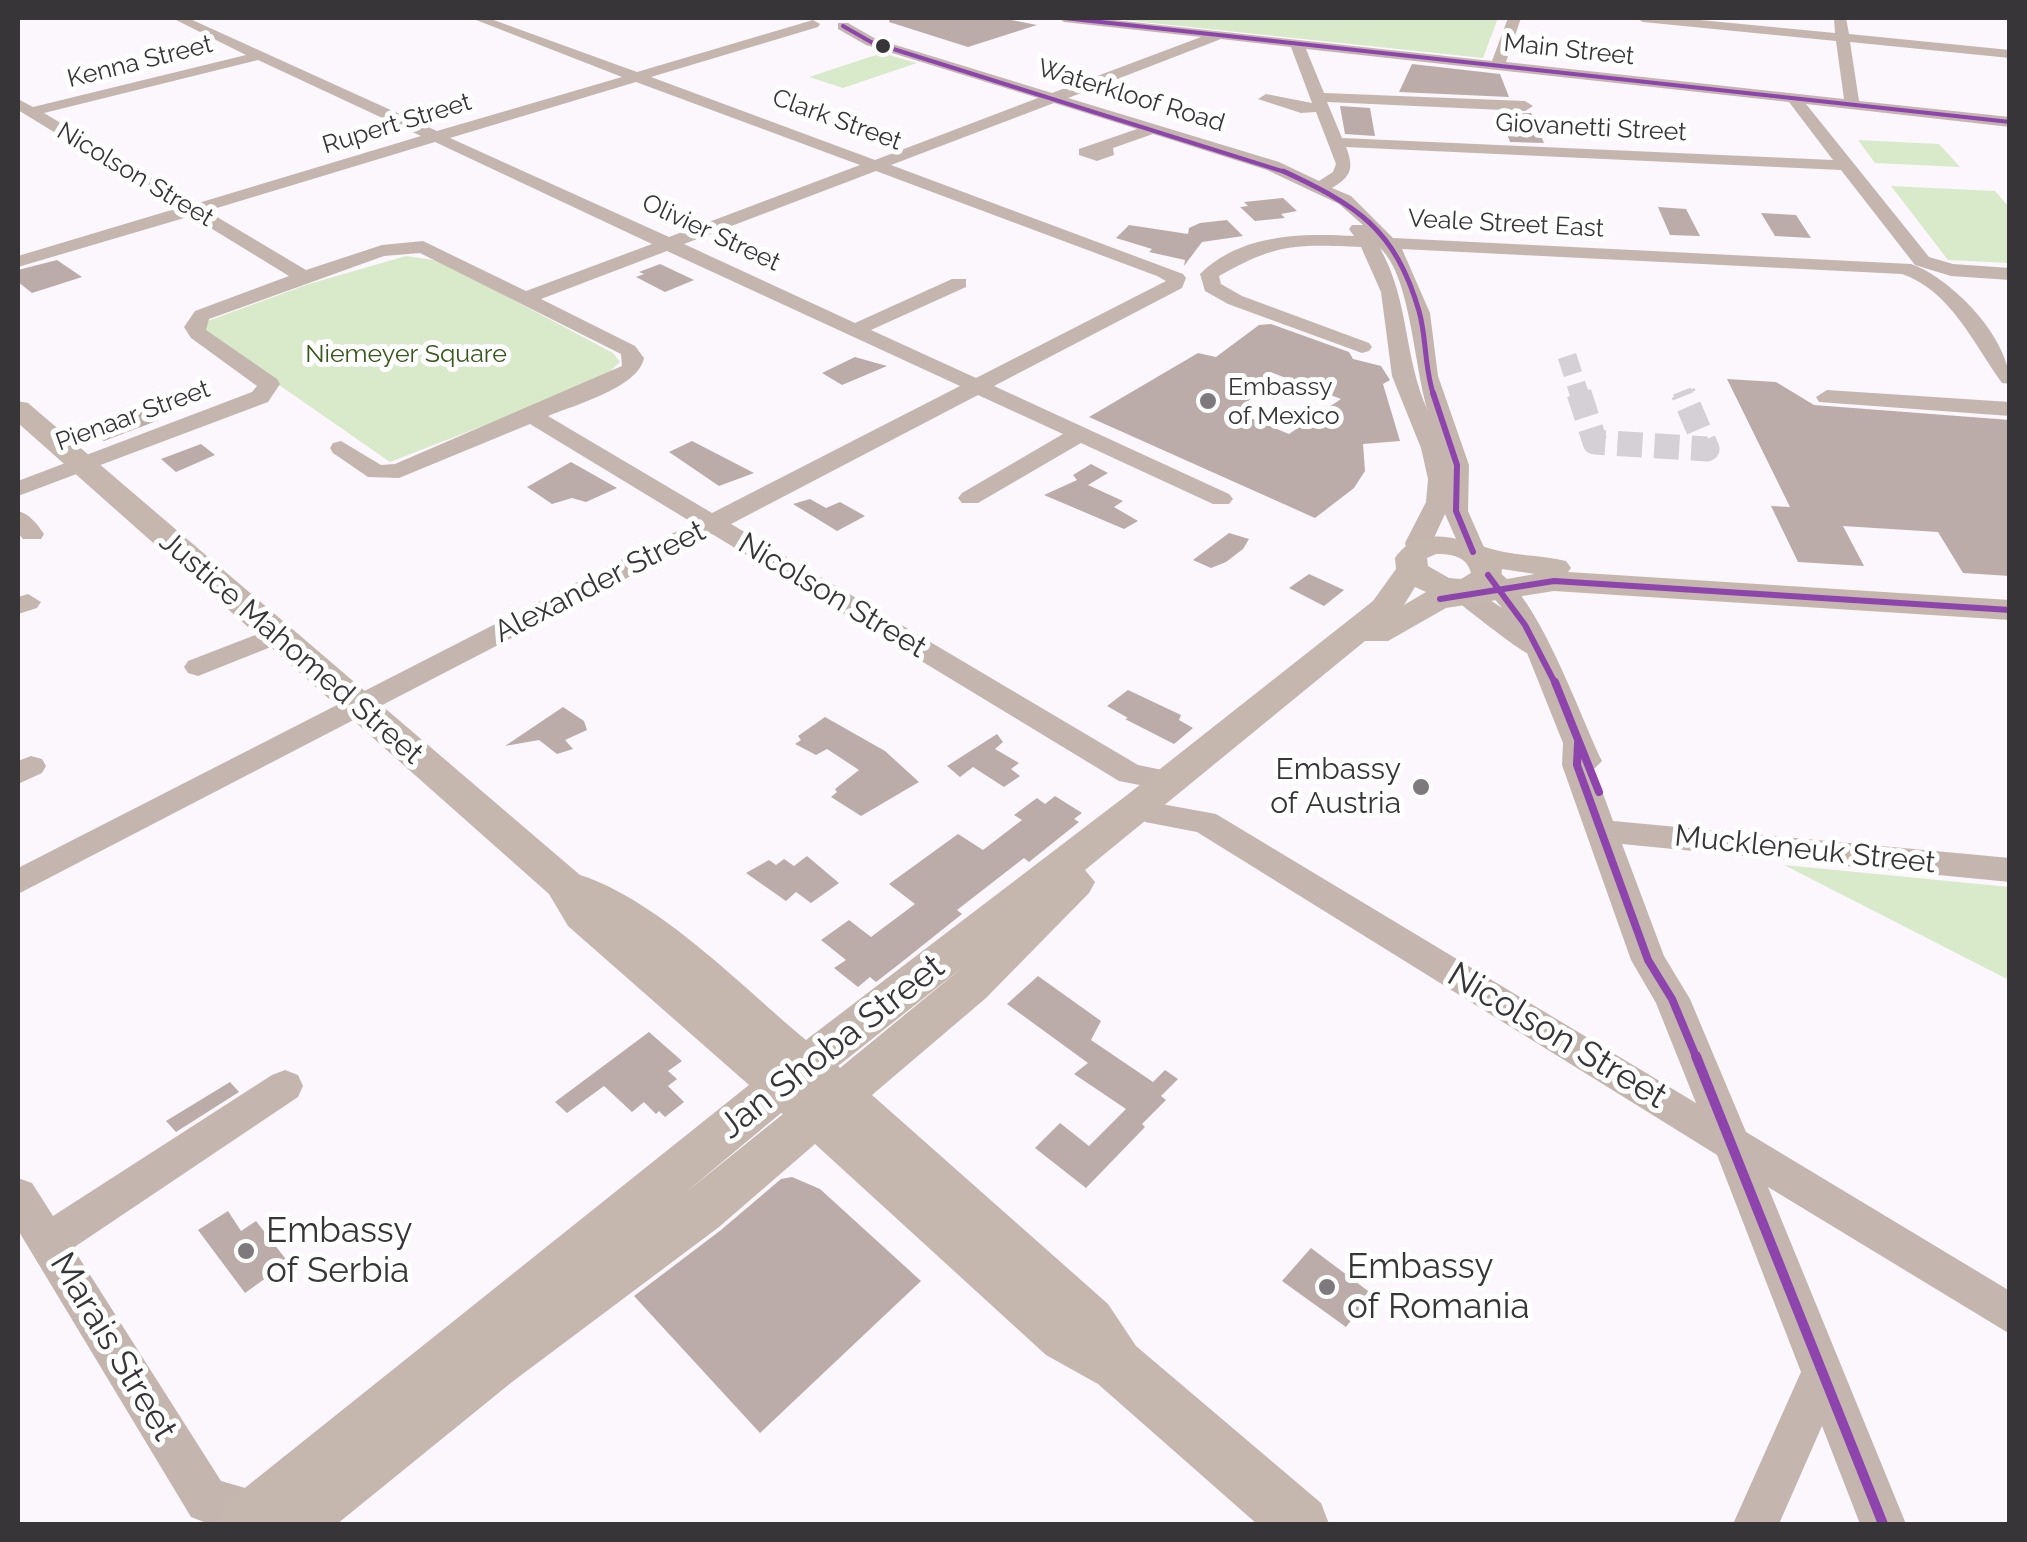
<!DOCTYPE html>
<style>
body{margin:0}
#map{position:relative;width:2027px;height:1542px;overflow:hidden;background:#fcf7fc;font-family:Raleway,sans-serif}
canvas{display:block}
.frame{position:absolute;inset:0;border:20px solid #383539;pointer-events:none}
</style>
<div id="map">
<canvas width="2027" height="1542"></canvas>
<div class="frame"></div>
</div>
<script>
const c = document.querySelector('canvas').getContext('2d');
c.lineJoin = 'round';
function paint(path, color) { c.fillStyle = color; c.fill(path, 'evenodd'); }
function strokePath(path, color, width, dash) { c.strokeStyle = color; c.lineWidth = width; c.lineCap = dash ? 'butt' : 'round'; c.setLineDash(dash || []); c.stroke(path); }
function drawText(font, color, halo, rows, align = 'center') {
  c.font = font + ' Raleway,sans-serif'; c.lineWidth = 10; c.setLineDash([]); c.textBaseline = 'middle'; c.strokeStyle = halo; c.fillStyle = color; for (const [text, x, y, turn = 0] of rows) {
    c.save(); c.translate(x, y); c.rotate((+turn || 0) * Math.PI / 180); c.textAlign = isNaN(turn) ? turn : align; if (halo) c.strokeText(text, 0, 0); c.fillText(text, 0, 0); c.restore();
  }
}
paint(new Path2D(`
 M1104,18H1498L1483,58Z
 M882,53L917,63L843,88L809,77Z
 M1858,140L1939,144L1960,167L1875,163Z
 M1891,186L1995,191L2009,207V263L1948,260Z
 M406,256L440,261L613,353L620,362L601,380L390,462L194,326L309,284Z
 M1784,865L2009,887V980Z`), '#d8eaca');
paint(new Path2D(`
 M890,18H1001L1037,25L968,47L889,22Z
 M1412,64L1500,74L1509,97L1399,92Z
 M1340,106L1370,108L1375,136L1345,134Z
 M1531,113L1544,143L1510,142L1500,114Z
 M1283,198L1297,211L1281,214L1285,218L1255,221L1240,207L1248,206L1244,202Z
 M1658,207L1686,209L1700,236L1670,235Z
 M1761,213L1796,215L1811,238L1775,236Z
 M1227,220L1243,236L1202,242L1184,266L1185,260L1149,252L1152,249L1116,238L1129,225L1188,234L1189,228L1200,223Z
 M57,260L82,277L32,293L18,282V270Z
 M660,264L694,280L665,292L636,277L644,274L639,272Z
 M1271,324L1349,352L1353,359L1381,366L1390,380L1383,384L1400,441L1363,444L1365,471L1354,488L1315,518L1089,417L1198,353L1216,357L1259,325ZM1273,373L1341,399L1289,434L1238,413Z
 M855,357L887,366L842,385L822,373Z
 M1727,379L1776,382L1814,405L2010,420V576L1963,573L1938,532L1843,526L1864,566L1798,562L1771,506L1790,507Z
 M141,406L159,420L104,441L86,427Z
 M692,441L754,473L719,486L669,452Z
 M201,444L215,455L176,472L161,459Z
 M571,462L617,488L586,502L572,498L552,504L527,487Z
 M1091,464L1108,473L1088,485L1123,501L1114,507L1138,521L1124,529L1044,495L1077,480L1073,475Z
 M810,499L826,508L840,502L865,516L837,531L793,504Z
 M1229,533L1249,539L1243,549L1226,562L1211,568L1193,560Z
 M1309,574L1344,590L1324,606L1289,588Z
 M1128,690L1181,715L1179,720L1193,728L1174,744L1125,719L1128,718L1107,706Z
 M563,707L584,721L587,730L565,740L573,749L557,754L539,740L505,746Z
 M825,717L885,751L919,782L861,816L831,797L837,792L835,789L859,770L827,749L816,755L795,744L801,740L798,736Z
 M997,734L1003,742L995,749L1019,763L1011,769L1020,776L1004,787L973,767L960,777L947,766Z
 M1055,796L1082,813L1074,819L1079,822L1029,862L1024,858L957,910L962,914L898,965L876,982L870,977L858,987L834,968L846,960L821,940L849,920L871,937L915,904L889,884L958,834L983,850L1022,820L1014,815L1037,798L1045,804Z
 M807,856L839,883L811,903L796,892L786,901L746,873L769,860L776,865L784,859L794,866Z
 M1038,976L1101,1021L1091,1040L1153,1082L1165,1070L1178,1079L1161,1096L1166,1100L1142,1124L1145,1127L1086,1188L1035,1148L1060,1123L1089,1146L1126,1109L1074,1074L1088,1063L1007,1004Z
 M649,1032L682,1061L668,1071L677,1079L668,1086L684,1102L665,1117L659,1111L656,1114L644,1102L632,1112L604,1086L567,1113L555,1102Z
 M230,1082L239,1092L176,1132L166,1121Z
 M792,1177L820,1189L921,1281L760,1433L634,1296L721,1230L781,1179Z
 M228,1211L241,1231L256,1221L288,1262L245,1293L198,1230Z
 M1311,1248L1372,1294L1346,1327L1282,1281Z`), '#bbaca9');
strokePath(new Path2D(`
 M1567,356L1580,396
 M1682,391L1684,396`), '#d5d0d5', 19, [19, 10]);
strokePath(new Path2D(`
 M1579,393L1595,442L1707,449L1683,393`), '#d5d0d5', 25, [25, 12]);
paint(new Path2D(`
 M172,18H188L437,131L622,77L471,18H488L637,72L813,20L820,24L818,27L651,77L875,160L1038,98L866,45L838,29V23H848L876,39L1052,93L1201,37L1064,22L1058,18H1096L1492,61L1508,18H1521L1506,62L1844,99L1836,41L1643,22L1636,18H1679L1835,33L1834,18H1846L1849,34L2010,50V58L1850,42L1859,101L2010,117V127L1806,104L1929,257L1953,264L2010,268V280L1951,276L1915,265L1841,170L1346,147C1354,168 1352,176 1332,188L1351,196L1393,238L1911,264C1953,279 2010,339 2010,384L2002,383C1973,343 1951,291 1902,274L1402,249L1430,313L1438,376L1469,465L1468,511L1486,552L1473,560L1464,557L1445,514L1426,555H1408L1405,543L1426,502L1428,479L1421,448L1392,376L1381,292L1361,247C1297,244 1276,243 1219,276L1221,284L1242,296L1369,343L1372,347L1369,351L1362,353L1228,304L1205,291L1200,274C1240,234 1301,233 1354,236L1349,229L1352,225H1363L1339,204L1267,170L1153,134L1113,148L1114,155L1097,161L1079,155V149L1137,129L1054,103L891,165L1183,274L1186,278L1182,288L994,386L1229,494L1233,499L1229,504H1213L1081,443L978,503H962L958,498L962,493L1063,434L978,395L731,524L1138,765L1182,774L1186,781L1182,788L1171,791L1119,781L712,534L18,894V868L693,523L530,424L399,478L368,477L333,453L330,448L333,443L341,441L381,465L395,464L622,366L621,354L420,253L384,256L209,319L206,330L277,379L280,384L268,402L18,496V481L252,392L257,386L191,338L184,327L195,311L289,276L191,216L18,267V256L178,208L18,110V99L33,107L246,55ZM1221,39L1291,47L1312,103L1266,94L1258,99L1301,113L1316,112L1336,164L1333,172L1319,181L1279,162L1068,98ZM1306,49L1789,102L1833,160L1342,138L1327,102L1525,111L1533,106L1525,101L1324,93ZM258,60L421,136L195,204L44,113ZM636,82L860,165L669,237L450,138ZM435,142L652,244L526,291L423,241L382,245L306,270L207,211ZM876,171L1157,276L1166,281L976,378L871,330L966,287V279H952L855,323L684,244ZM1380,248C1411,276 1414,368 1428,411C1403,356 1410,302 1380,248ZM667,251L960,386L712,513L548,416C575,405 639,387 644,358L635,346L541,299Z
 M1827,390L2010,402V416L1819,402L1816,397Z
 M18,511C30,514 37,524 44,534L41,539H23L18,533Z
 M1488,567C1533,579 1581,719 1602,761L1594,769L1613,821L2010,858V882L1622,844L1664,956L1690,999L1746,1132L2010,1291V1334L1768,1187L1906,1524H1860L1822,1426L1779,1524H1733L1801,1372L1717,1155L1197,832L1145,822L1141,814L1145,806L1156,803L1216,814L1696,1103L1656,1003L1631,960L1562,765L1563,743L1527,653C1520,651 1449,596 1443,589L1447,583H1465L1502,608L1475,575Z
 M28,594L41,602L37,608L18,614V597Z
 M276,627L286,629L289,635L286,641L198,676L188,673L184,667L188,661Z
 M31,756L42,759L46,766L42,773L18,784V761Z
 M285,1070L298,1075L303,1086L298,1097L73,1248L221,1481L277,1497L284,1513L279,1524H209L191,1517L18,1230V1178L32,1183L53,1216L272,1075Z`), '#c4b6ae');
paint(new Path2D(`
 M18,401L28,403L580,875C660,901 741,986 806,1040L1127,795L1373,601L1396,569L1395,558C1418,525 1456,537 1488,548C1512,556 1541,555 1566,561L1571,568L1568,572L2010,600V620L1554,591L1446,608L1388,641H1365L1085,870L1095,882L1089,893L986,998L872,1095L1108,1304L1136,1346L1321,1503L1329,1524H1257L1098,1384L1046,1355L815,1144L719,1227L512,1382L337,1524H218L226,1503L749,1085L568,926L549,894L18,423ZM1436,554C1451,554 1467,556 1471,573L1461,579L1449,578L1428,566L1427,558ZM1502,569L1535,574L1501,580ZM1415,587L1426,592L1404,605ZM963,967L840,1068L838,1066ZM781,1113L783,1114L685,1193Z`), '#c5b6ae');
strokePath(new Path2D(`
 M1064,18L2010,122
 M843,26L871,42L1288,173`), '#8e44ad', 4);
strokePath(new Path2D(`
 M1283,171C1356,205 1395,228 1419,311C1427,339 1424,368 1434,396`), '#8e44ad', 5);
strokePath(new Path2D(`
 M1433,393L1457,465L1456,511L1473,552
 M1488,575L1525,625L1556,685
 M1440,599L1554,581L2010,610`), '#8e44ad', 6);
strokePath(new Path2D(`
 M1555,682L1599,792
 M1578,743L1577,765L1648,960L1672,999L1697,1059`), '#8e44ad', 8);
strokePath(new Path2D(`
 M1696,1056L1883,1524`), '#8e44ad', 10);
for (const [x, y, r, color] of [
 [883,46,9,"#383539"],
 [1208,401,10,"#7d797d"],
 [1421,787,10,"#7d797d"],
 [246,1251,10,"#7d797d"],
 [1327,1287,10,"#7d797d"]
]) { const dot = new Path2D(); dot.arc(x, y, r, 0, 2 * Math.PI); c.fillStyle = color; c.fill(dot); strokePath(dot, '#fff', 4); }
drawText('25px', '#383539', '#fff', [
 ["Main Street",1569,50,6],
 ["Kenna Street",140,62,-14],
 ["Waterkloof Road",1131,96,17],
 ["Clark Street",837,120,20],
 ["Rupert Street",397,124,-17],
 ["Giovanetti Street",1591,128,3],
 ["Nicolson Street",135,175,31],
 ["Veale Street East",1506,224,3],
 ["Olivier Street",711,233,25],
 ["Pienaar Street",133,416,-20]
]);
drawText('25px', '#37581a', '#fff', [
 ["Niemeyer Square",406,354]
]);
drawText('25px', '#383539', '#fff', [
 ["Embassy",1228,387],
 ["of Mexico",1228,416]
], 'left');
drawText('30px', '#383539', '#fff', [
 ["Alexander Street",600,582,-27],
 ["Nicolson Street",832,596,31],
 ["Justice Mahomed Street",291,648,41],
 ["Muckleneuk Street",1805,850,6]
]);
drawText('30px', '#383539', '#fff', [
 ["Embassy",1401,770],
 ["of Austria",1401,804]
], 'right');
drawText('35px', '#383539', '#fff', [
 ["Nicolson Street",1557,1036,31],
 ["Jan Shoba Street",832,1047,-38],
 ["Marais Street",113,1347,59]
]);
drawText('35px', '#383539', '#fff', [
 ["Embassy",266,1231],
 ["of Serbia",266,1271],
 ["Embassy",1347,1267],
 ["of Romania",1347,1307]
], 'left');
</script>
